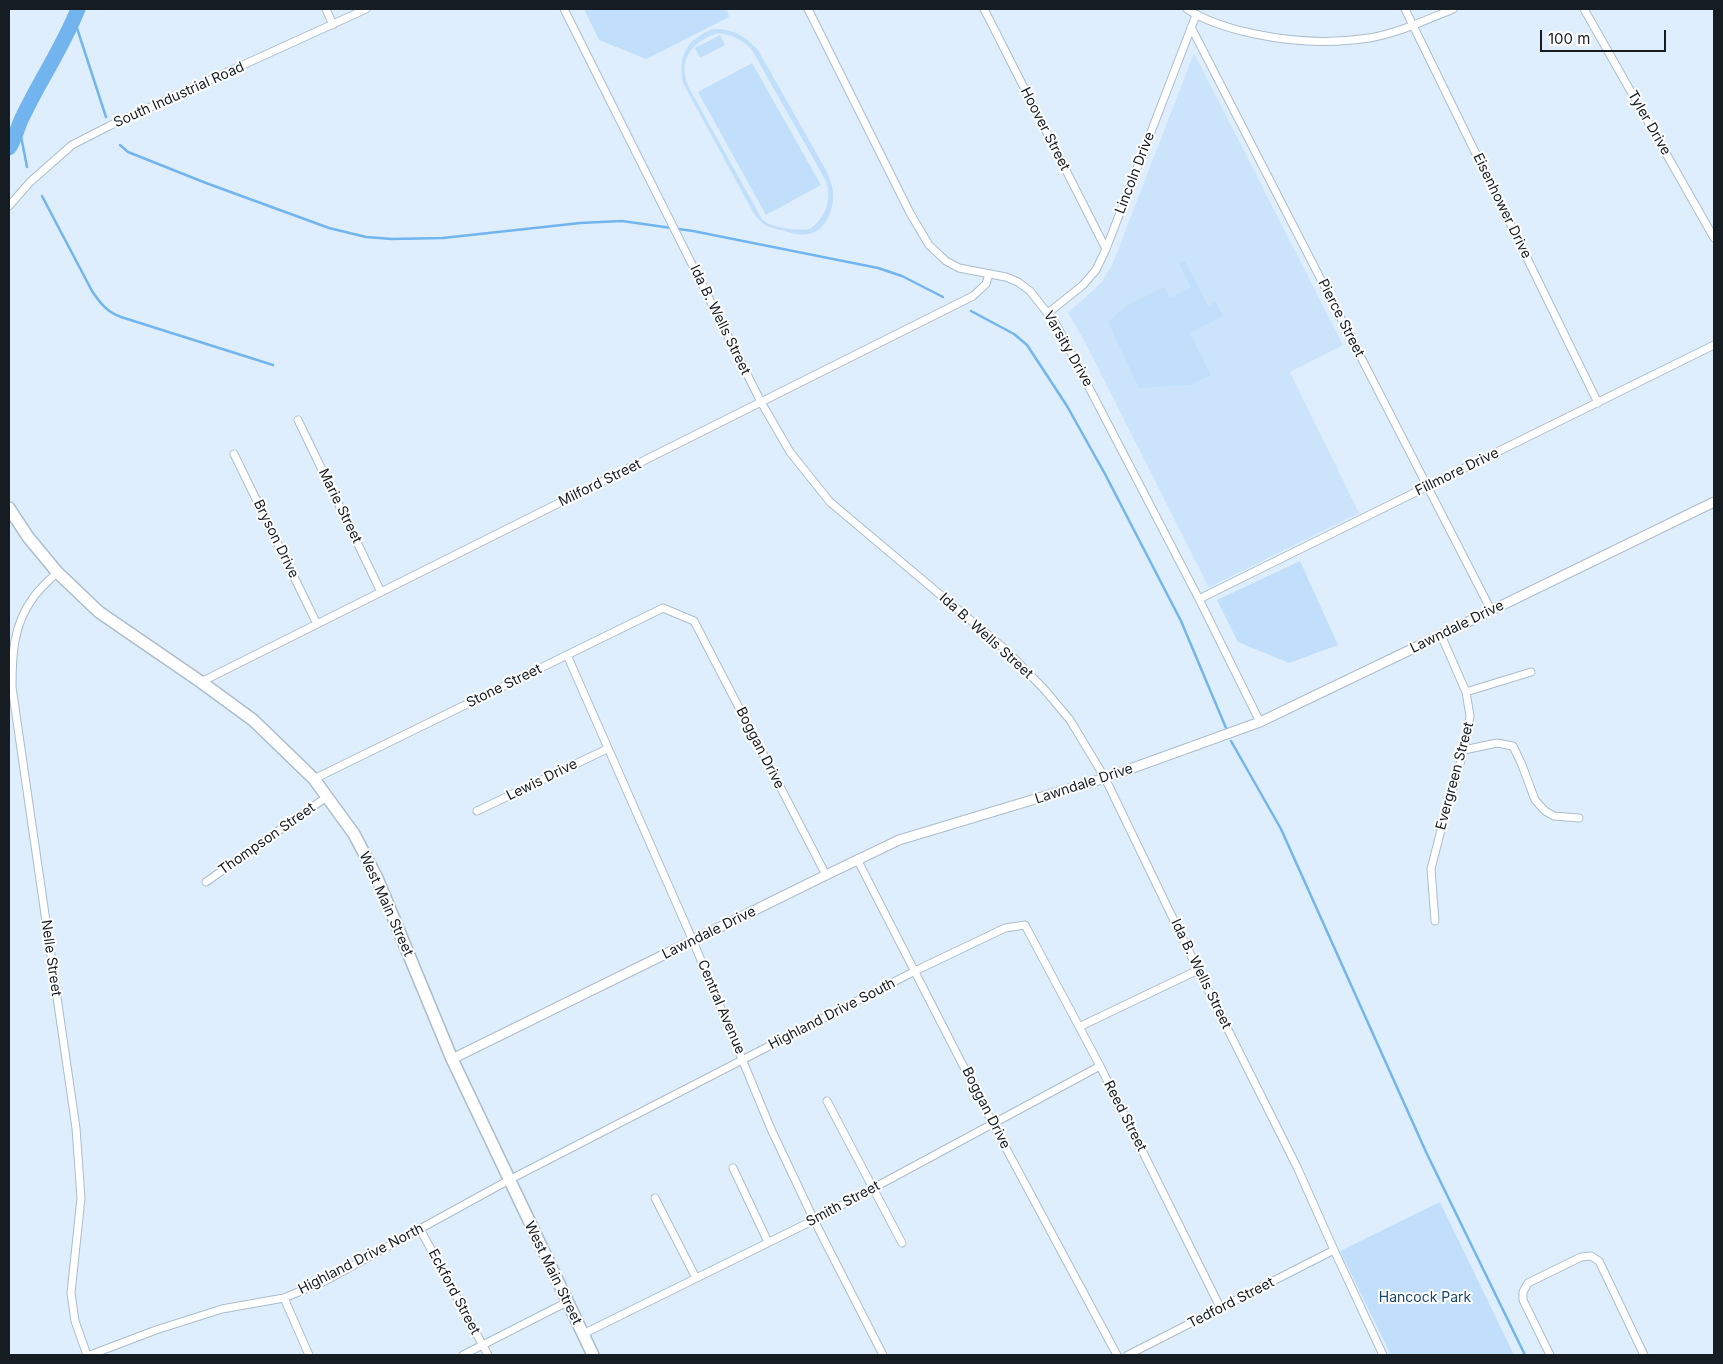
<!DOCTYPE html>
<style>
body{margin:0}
#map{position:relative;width:1723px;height:1364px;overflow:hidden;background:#dfeefc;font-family:Inter,sans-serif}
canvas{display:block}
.frame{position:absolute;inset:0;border:10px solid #151c22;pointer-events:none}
.scale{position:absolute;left:1540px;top:30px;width:126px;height:22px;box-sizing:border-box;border:2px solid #151c22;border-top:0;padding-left:6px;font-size:15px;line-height:18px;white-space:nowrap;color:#151c22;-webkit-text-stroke:4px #fff;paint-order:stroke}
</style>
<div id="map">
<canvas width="1723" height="1364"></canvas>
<div class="frame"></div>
<div class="scale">100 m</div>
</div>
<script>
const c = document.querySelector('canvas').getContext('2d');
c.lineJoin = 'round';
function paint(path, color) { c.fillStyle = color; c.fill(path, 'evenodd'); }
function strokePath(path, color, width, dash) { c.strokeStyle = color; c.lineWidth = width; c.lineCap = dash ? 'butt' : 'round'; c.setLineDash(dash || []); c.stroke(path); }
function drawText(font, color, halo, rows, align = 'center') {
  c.font = font + ' Inter,sans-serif'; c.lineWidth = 4; c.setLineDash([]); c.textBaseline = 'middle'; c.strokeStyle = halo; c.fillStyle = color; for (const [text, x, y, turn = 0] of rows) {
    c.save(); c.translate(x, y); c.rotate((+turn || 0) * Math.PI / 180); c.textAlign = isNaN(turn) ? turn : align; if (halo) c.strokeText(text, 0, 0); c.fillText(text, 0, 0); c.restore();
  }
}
paint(new Path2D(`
 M1194,53L1343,345L1290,372L1359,513L1210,587L1208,586L1086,344L1068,313L1102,282L1113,263Z`), '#cbe4fb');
paint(new Path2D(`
 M584,9H727L729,17L646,59L599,40Z
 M713,29C732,28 745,36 758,50L827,172C829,178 832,184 833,191C835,207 826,232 808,234C800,236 792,233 785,231C768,227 763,227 753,212L683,83C678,55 686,40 713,29ZM718,33C732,34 743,40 752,50L826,181C832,200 826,217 810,229C798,231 770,228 762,219L689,88C677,60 691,42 718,33Z
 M720,35L725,45L700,58L695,48Z
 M752,63L821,185L766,215L698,92Z
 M1185,261L1208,306L1216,302L1223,316L1190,333L1211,375L1191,385L1139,388L1108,322L1126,306L1164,287L1170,298L1191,287L1179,264Z
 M1300,561L1338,645L1289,663L1238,642L1217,600Z
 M1440,1202L1514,1355H1391L1340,1251Z`), '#c1dffa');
strokePath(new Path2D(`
 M74,19L106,117
 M19,126L27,167
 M120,145L128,152L206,183L329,228L366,237L392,239L443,238L580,223L622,221L693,231L878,268L902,276L943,297
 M42,196L92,291C100,303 107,312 121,317L273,365
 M971,311L1014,334L1027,345L1067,406L1105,474L1181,621L1226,728
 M1231,741L1281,829L1426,1152L1525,1355`), '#72b5ee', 2.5);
strokePath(new Path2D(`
 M9,148C16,138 17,127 23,116C40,80 63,47 78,9`), '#72b5ee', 15);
const minor = new Path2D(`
 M326,9L333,25
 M564,9L761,402L790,452L830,502L1006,650L1044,689L1070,720L1105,778L1198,970L1297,1167L1334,1250L1383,1355
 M808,9L910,213L929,245L946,261L959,268L1006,277L1018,282L1030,291L1056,324L1199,599L1260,722
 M984,9L1106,249
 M1187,9C1207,22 1231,29 1255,34C1293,42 1330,44 1369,38C1398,33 1426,20 1453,9
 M1405,9L1598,403
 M1584,9L1714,238
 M1191,27L1491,610
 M9,206L30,182L72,145L109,126L366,9
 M1048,313L1083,285L1096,270L1106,249L1196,15
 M298,420L381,592
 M234,454L317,624
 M57,572C49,581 39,589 33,598C13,625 12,655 12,687L76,1128L81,1198L71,1293L75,1321L87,1355
 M1199,599L1714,345
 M567,655L693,941L771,1129L814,1220L883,1355
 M201,682L973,296L986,284L989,274
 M1466,692L1531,672
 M1464,750L1497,743L1513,746L1522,765L1535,800L1545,811L1554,816L1579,818
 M314,779L663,608L694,621L826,875
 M477,811L607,749
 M857,859L993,1124L1117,1355
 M206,882L328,796
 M1435,921L1431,869L1442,826L1464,750L1470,716L1466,692L1441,635
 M1079,1027L1198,970
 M827,1101L902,1243
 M733,1168L768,1242
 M655,1198L696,1278
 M420,1229L488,1355
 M284,1298L309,1355
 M583,1334L814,1220L1100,1066
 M90,1355L156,1330L222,1309L284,1298L325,1281L509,1180L915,971L1005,928L1025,925L1100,1066L1221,1309
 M463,1355L567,1302
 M1128,1355L1334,1250
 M1550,1355L1523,1300V1292L1528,1283L1581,1257L1591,1256L1599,1261L1644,1355`);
const tertiary = new Path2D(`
 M452,1059L826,875L899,840L1105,778L1260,722L1441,635L1714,502`);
const primary = new Path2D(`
 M9,508L28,537L57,572L99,612L201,682L253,720L314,779L354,834L377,878L452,1059L593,1355`);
strokePath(minor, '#abbdcd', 9);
strokePath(tertiary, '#abbdcd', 11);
strokePath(primary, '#abbdcd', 14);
strokePath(minor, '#fff', 7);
strokePath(tertiary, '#fff', 9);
strokePath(primary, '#fff', 11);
drawText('14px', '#151c22', '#fff', [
 ["South Industrial Road",179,95,-24],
 ["Tyler Drive",1649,123,60],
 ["Hoover Street",1045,129,63],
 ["Lincoln Drive",1135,173,-69],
 ["Eisenhower Drive",1502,206,64],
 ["Pierce Street",1341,318,63],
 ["Ida B. Wells Street",720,320,64],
 ["Varsity Drive",1068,349,60],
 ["Fillmore Drive",1457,472,-26],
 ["Milford Street",600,483,-26],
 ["Marie Street",340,506,64],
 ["Bryson Drive",276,539,64],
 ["Lawndale Drive",1457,627,-26],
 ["Ida B. Wells Street",986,636,42],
 ["Stone Street",504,686,-26],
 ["Boggan Drive",760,748,63],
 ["Evergreen Street",1455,776,-75],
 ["Lewis Drive",542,780,-26],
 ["Lawndale Drive",1084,784,-18],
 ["Thompson Street",267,839,-35],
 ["West Main Street",386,904,66],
 ["Lawndale Drive",709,933,-26],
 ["Nelle Street",51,958,82],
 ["Ida B. Wells Street",1201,974,64],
 ["Central Avenue",721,1007,67],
 ["Highland Drive South",832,1014,-27],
 ["Boggan Drive",986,1108,63],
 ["Reed Street",1125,1116,63],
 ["Smith Street",843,1204,-28],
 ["Highland Drive North",361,1259,-27],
 ["West Main Street",553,1273,64],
 ["Eckford Street",454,1292,62],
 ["Tedford Street",1231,1303,-27]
]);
drawText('14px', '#16476d', '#fff', [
 ["Hancock Park",1425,1298]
]);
</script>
